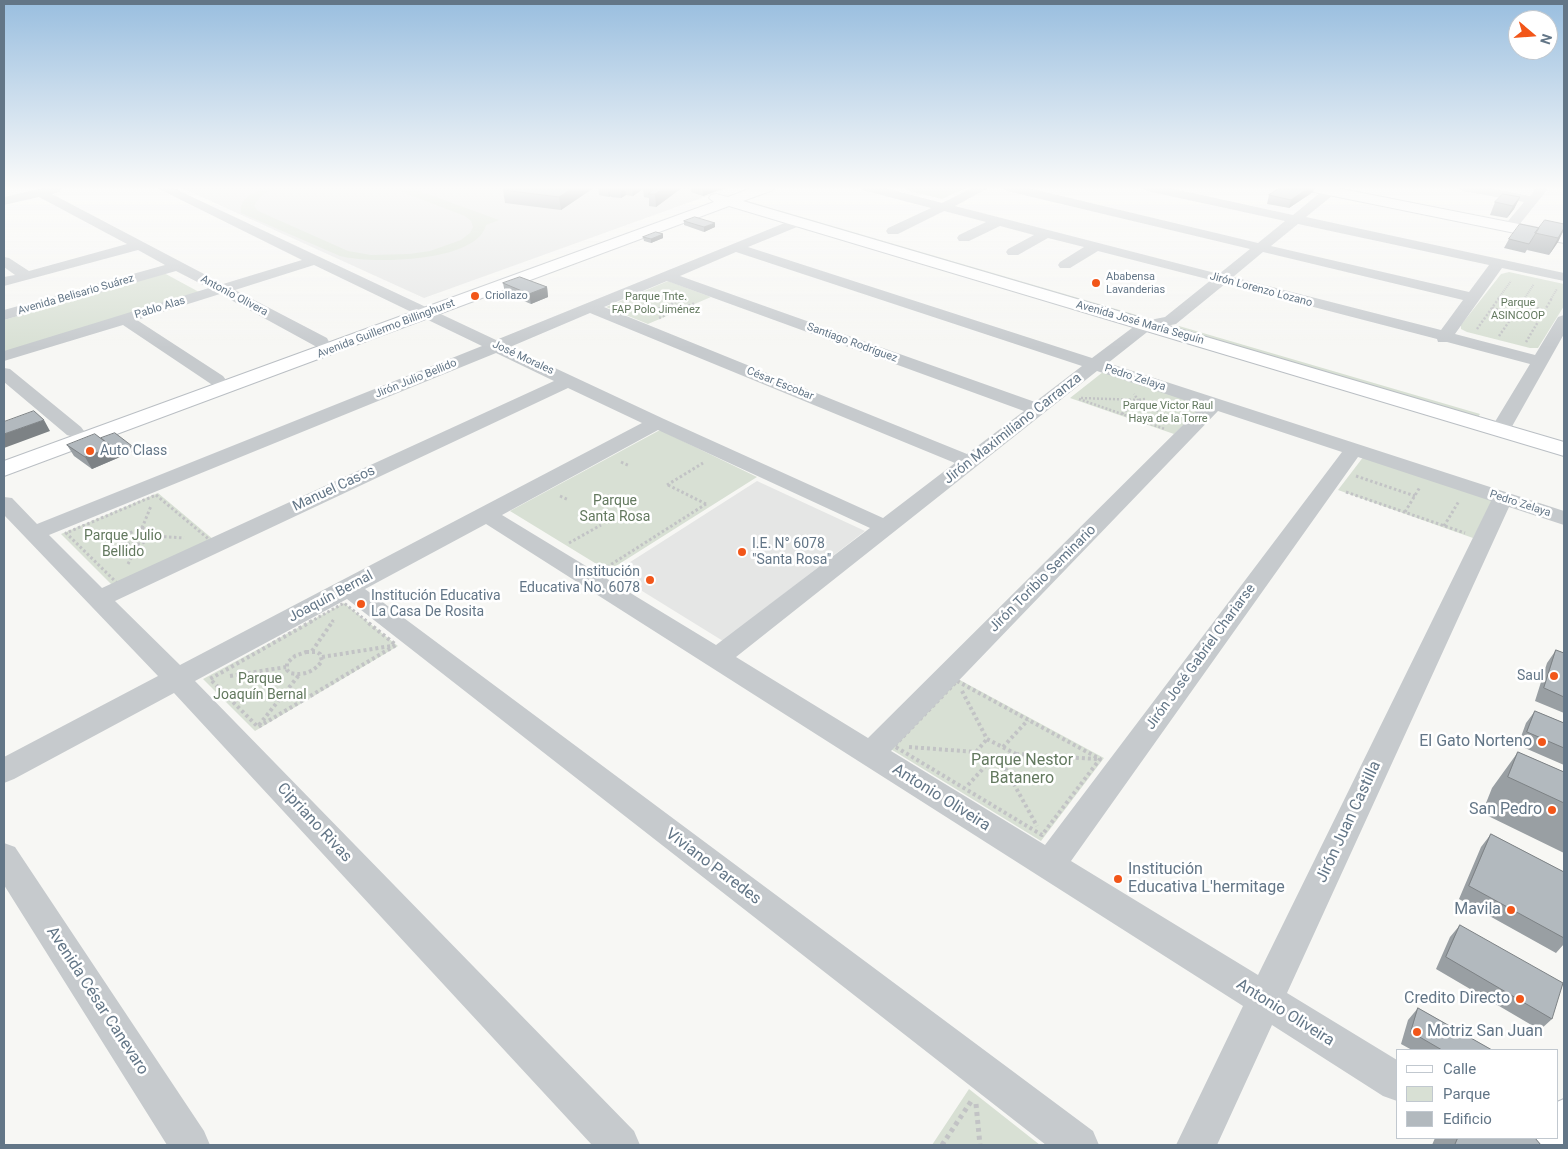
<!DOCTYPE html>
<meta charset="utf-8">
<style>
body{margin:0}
#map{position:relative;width:1568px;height:1149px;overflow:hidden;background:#f7f7f4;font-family:Roboto,sans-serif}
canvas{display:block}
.frame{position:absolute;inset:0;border:5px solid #637687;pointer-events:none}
.legend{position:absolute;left:1396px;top:1049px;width:162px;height:90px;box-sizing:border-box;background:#fff;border:1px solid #c1c8cf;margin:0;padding:6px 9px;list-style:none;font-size:15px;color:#637687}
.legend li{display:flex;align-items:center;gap:10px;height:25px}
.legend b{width:25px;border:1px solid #c1c8cf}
.north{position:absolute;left:1508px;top:10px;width:50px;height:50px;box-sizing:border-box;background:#fff;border:1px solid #c1c8cf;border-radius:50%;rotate:108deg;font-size:14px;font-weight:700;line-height:20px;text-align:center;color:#637687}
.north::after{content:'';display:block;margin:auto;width:18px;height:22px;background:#f25619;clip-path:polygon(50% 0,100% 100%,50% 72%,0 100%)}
</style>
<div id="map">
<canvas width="1568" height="1149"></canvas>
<div class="frame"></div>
<ul class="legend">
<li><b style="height:6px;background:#fff"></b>Calle</li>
<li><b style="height:14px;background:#d8e0d4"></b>Parque</li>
<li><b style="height:14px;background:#b2b9be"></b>Edificio</li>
</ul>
<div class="north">N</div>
</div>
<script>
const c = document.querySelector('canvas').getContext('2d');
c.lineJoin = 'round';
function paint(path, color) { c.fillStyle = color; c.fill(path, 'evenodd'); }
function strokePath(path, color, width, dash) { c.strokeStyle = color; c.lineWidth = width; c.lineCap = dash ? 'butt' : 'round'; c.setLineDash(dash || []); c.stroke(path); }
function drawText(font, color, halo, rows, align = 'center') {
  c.font = font + ' Roboto,sans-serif'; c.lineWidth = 5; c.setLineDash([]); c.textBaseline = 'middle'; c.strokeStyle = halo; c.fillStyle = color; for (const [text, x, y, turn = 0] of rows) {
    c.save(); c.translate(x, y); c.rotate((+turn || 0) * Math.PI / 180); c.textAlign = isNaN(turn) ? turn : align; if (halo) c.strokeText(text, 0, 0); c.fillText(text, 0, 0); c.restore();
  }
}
paint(new Path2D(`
 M184,187H732L424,298L182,188Z
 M757,481L865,531L723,641L613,573Z`), '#e5e6e5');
paint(new Path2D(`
 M267,187H282C270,190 259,195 254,206L258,211L348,251L371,255L409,254L430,251L461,240L470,233L473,227L471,221L465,216L389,187H408L499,220L486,225C477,263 370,264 340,256L241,213C239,197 255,192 267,187Z
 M910,187H968L942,199L905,190Z
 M744,200L1140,316L1134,320L739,202Z
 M1509,272L1564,284V306L1538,348H1530L1467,332L1461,329V325L1501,274Z
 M164,273L199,292L4,353V320Z
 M668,281L711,297L648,324L606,307Z
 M1179,326L1480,414L1477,419L1175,330Z
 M1103,372L1204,405L1174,434L1070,398Z
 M660,430L757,477L608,571L510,511Z
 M1364,456L1494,499L1473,538L1338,490Z
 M158,493L214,540L113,586L61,534Z
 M344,603L398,646L255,731L203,679Z
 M958,679L1104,758L1041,841L889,748Z
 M969,1089L1040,1145H932Z`), '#d8e0d4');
const secondary = new Path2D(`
 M754,187H775L773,190L743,201L1564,442V456L729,206L4,476V461L714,202L709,198L711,195L716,194L728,197Z
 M1302,187H1332L1564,233V243L1309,191Z
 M1564,1099V1145H1534L1536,1138H1557V1102Z`);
strokePath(secondary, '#babfc4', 2);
strokePath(new Path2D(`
 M659,296L668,299
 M1498,299L1511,281
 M1524,299L1534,284
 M1551,299L1557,289`), '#c2c3c5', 2, [1, 1]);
strokePath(new Path2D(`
 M664,298L676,302L667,306
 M1498,299L1545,310
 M643,303L661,309L667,306L677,310
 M1521,304L1525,298
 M1492,308L1539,319
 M659,318L695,303
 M1477,329L1499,298
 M1499,336L1515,313
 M1526,342L1552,298
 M1081,398L1138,400L1134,394
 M1079,399L1165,429
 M1145,399L1138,400L1174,420
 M1122,414L1138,400`), '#c2c3c5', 2.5, [2, 2]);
strokePath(new Path2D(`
 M621,462L630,466
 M1356,476L1415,496
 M667,485L703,463
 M668,485L706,504
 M1346,492L1465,533
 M156,495L211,541L118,584L66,533Z
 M560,496L569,500
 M1405,512L1420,487
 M1444,526L1459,501
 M142,528L154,530L155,535L141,544H125L123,540L127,534Z
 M142,528L151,506
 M84,534L125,536
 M154,536L184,538
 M569,543L601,525
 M128,564L138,545
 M607,567L706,504
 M310,622L344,603L368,622
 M332,622L334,619`), '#c2c3c5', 3, [2.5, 2.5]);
strokePath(new Path2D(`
 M312,621L210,679L258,727L396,645L366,621
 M312,651L333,621
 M306,652H317L320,654L322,661C314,672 303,676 290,673L287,670V663L295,656Z
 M322,657L391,646
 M230,676L286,667
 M957,681L1100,759L1042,835L894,746Z
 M962,691L987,739
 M259,725L299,675
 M987,739L1016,754L1005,768L976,752Z
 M909,747L976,752
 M1003,747L1028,720
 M1016,754L1097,759
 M1005,768L1037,826
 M968,785L991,760`), '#c2c3c5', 4, [3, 3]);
strokePath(new Path2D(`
 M976,1104L980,1145
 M942,1145L972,1100`), '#c2c3c5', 5, [4, 4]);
paint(new Path2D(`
 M48,187H61L60,192L52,194L223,284L302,260L155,187H171L496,340L797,218L804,222L802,225L748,247L1092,358L1140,322L1165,317L1211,280L1098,251L1070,268H1060L1058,265L1060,262L1084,247L1048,238L1018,255H1008L1006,252L1008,249L1034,235L1000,226L969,241H959L957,238L959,235L986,222L944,211L898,234H888L886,231L888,228L931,208L862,190L860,187H881L942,203L974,187H990L955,206L1219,274L1250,249L1007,191L1001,187H1024L1258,243L1285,221L1147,191L1141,187H1165L1293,215L1327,187H1340L1338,191L1306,217L1564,273V281L1502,268L1455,334L1535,355L1558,317L1564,315V334L1510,430L1507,434L1500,436L1493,434L1490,430L1530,364L1447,342H1438L1437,339L1225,284L1176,324L1151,329L1108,363L1564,511V525L1509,507L1287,993L1397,1060V1101L1383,1096L1272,1025L1217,1145H1176L1243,1006L486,524L365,589L1093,1131L1099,1145H1046L347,599L195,681L634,1131L640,1145H592L174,693L14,779L4,783V757L158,676L4,515V497L12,498L37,524L482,346L314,265L235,290L327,338L329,342L327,346H315L220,294L137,320L223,376L226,380L223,384L217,385L211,384L123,325L4,361V351L209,288L176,271L4,320V310L165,265L138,250L4,286V277L15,275L4,267V257L9,258L29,271L127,244L39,197L4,205V197ZM1298,224L1489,265L1469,292L1271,246ZM736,252L1082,366L1035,402L680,276ZM1263,252L1463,300L1441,330L1233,277ZM667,281L1024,411L967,454L604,307ZM590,313L955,463L883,518L664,419L510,347ZM496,353L554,381L102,588L49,535ZM1097,371L1202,406L868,738L736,657ZM568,388L642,423L180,665L115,601ZM1218,411L1342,452L1045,845L891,751ZM658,430L870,528L716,645L502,515ZM1358,457L1491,501L1258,975L1071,861Z
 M1457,187H1484L1530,196L1537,187H1545L1547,190L1515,230L1510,231L1503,227L1524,202L1463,191Z
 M4,368L10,369L81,427L84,431L81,435L74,437L67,435L4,382Z
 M4,843L15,847L204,1131L210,1145H167L4,885Z`), '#c6cacd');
paint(secondary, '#fff');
paint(new Path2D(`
 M509,187H595L561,210L505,203L503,190Z
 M598,187H683L656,207L649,206V198L644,197L643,189L633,196L626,195L621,198L611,197L610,196L609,197L599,195Z
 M691,187H727L703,196L691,192Z
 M1281,187H1315L1313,192L1289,208L1267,204L1269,195Z
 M1520,197L1514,209L1507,218L1490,215L1495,202Z
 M684,221L715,227L704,232L684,225Z
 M1564,224V230L1558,242L1549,255L1527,250L1528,248L1525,253L1504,248L1509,239L1539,228Z
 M663,234V238L651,243L644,241L643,237Z
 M503,283L547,287L548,297L531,304L505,293Z
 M67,445L132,446L134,451L92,469L74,456Z
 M1556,650L1564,653V713L1535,701L1547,663Z
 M1535,711L1564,723V765L1518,745L1526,723Z
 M1518,752L1564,772V853L1482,813L1492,788Z
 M1491,834L1564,872V944L1556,953L1459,899L1481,847Z
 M1460,925L1552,1019L1540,1030L1436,969L1450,937Z
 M1418,1008L1492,1050H1412L1401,1044L1408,1020Z
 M1435,1138H1535L1541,1145H1432Z`), '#999fa3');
paint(new Path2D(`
 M575,187H595L561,210L559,197Z
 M608,187H609L610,196L609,197Z
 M620,187H625L626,195L621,198Z
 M632,187H643V189L633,196Z
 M658,187H683L656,207L655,194Z
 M702,187H727L703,196Z
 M1310,187H1315L1313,192L1289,208L1291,200Z
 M1520,197L1514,209L1507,218L1513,206Z
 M715,223V227L704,232V227Z
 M1564,228L1558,242L1549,255L1558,238Z
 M663,234V238L651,243V239Z
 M547,287L548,297L531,304L529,294Z
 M44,420L50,431L4,448V434Z
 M132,446L134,451L92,469L85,457L112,447Z`), '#7d8285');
const building = new Path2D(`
 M509,187H575L559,197L503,190Z
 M650,187H665L655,194H648L654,189H648Z
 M1281,187H1310L1291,200L1269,195Z
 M1503,194L1520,197L1513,206L1495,202Z
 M695,217L715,223L704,227L684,221Z
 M1545,220L1564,224V228L1558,238L1535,233Z
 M1520,224L1539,228L1529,244L1509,239Z
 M656,232L663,234L651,239L643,237Z
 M520,277L547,287L529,294L503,283Z
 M34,411L44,420L4,434V422Z
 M115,433L132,446L115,452L112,447L101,438Z
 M95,434L112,447L85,457L67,445Z
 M1556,650L1564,653V697L1544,688Z
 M1535,711L1564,723V748L1527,732Z
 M1518,752L1564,772V803L1508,777Z
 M1491,834L1564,872V938L1469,886Z
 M1460,925L1563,983L1552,1019L1446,957Z
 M1418,1008L1492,1050H1442L1411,1032Z
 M1458,1138H1535L1541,1145H1455Z`);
paint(building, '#b2b9be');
strokePath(building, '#7d8285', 1);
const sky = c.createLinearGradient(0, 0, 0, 348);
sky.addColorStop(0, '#99bedf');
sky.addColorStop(0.54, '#fbfbfa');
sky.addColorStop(1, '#fbfbfa00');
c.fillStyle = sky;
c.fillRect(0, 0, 1568, 348);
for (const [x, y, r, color] of [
 [1096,283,5,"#f25619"],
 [475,296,5,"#f25619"],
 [90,451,5,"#f25619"],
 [742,552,5,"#f25619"],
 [650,580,5,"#f25619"],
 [361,604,5,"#f25619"],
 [1554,676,5,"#f25619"],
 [1542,742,5,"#f25619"],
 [1552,810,5,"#f25619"],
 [1118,879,5,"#f25619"],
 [1511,910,5,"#f25619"],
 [1520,999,5,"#f25619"],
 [1417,1032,5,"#f25619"]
]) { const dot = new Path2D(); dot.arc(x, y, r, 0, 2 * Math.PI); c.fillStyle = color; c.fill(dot); strokePath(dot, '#fff', 2); }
drawText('11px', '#637687', '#fff', [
 ["Ababensa",1106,277],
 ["Lavanderias",1106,290],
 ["Criollazo",485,296]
], 'left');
drawText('11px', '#637687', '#fff', [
 ["Jirón Lorenzo Lozano",1261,290,15],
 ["Avenida Belisario Suárez",76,295,-16],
 ["Antonio Olivera",234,296,28],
 ["Pablo Alas",160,308,-17],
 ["Avenida José María Seguín",1140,323,16],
 ["Avenida Guillermo Billinghurst",386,329,-21],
 ["Santiago Rodríguez",852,343,20],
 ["José Morales",523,358,25],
 ["Pedro Zelaya",1135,378,18],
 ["Jirón Julio Bellido",416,379,-22],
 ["César Escobar",780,384,22],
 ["Pedro Zelaya",1520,504,18]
]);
drawText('11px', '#63795f', '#fff', [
 ["Parque Tnte.",656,297],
 ["FAP Polo Jiménez",656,310],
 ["Parque",1518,303],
 ["ASINCOOP",1518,316],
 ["Parque Victor Raul",1168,406],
 ["Haya de la Torre",1168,419]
]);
drawText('14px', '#637687', '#fff', [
 ["Jirón Maximiliano Carranza",1013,429,-38],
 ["Manuel Casos",334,489,-25],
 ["Jirón Toribio Seminario",1043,579,-45],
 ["Joaquín Bernal",331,597,-28],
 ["Jirón José Gabriel Chariarse",1201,657,-54]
]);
drawText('14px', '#637687', '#fff', [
 ["Auto Class",100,451],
 ["I.E. N° 6078",752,544],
 ["\"Santa Rosa\"",752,560],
 ["Institución",640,572,"right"],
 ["Educativa No. 6078",640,588,"right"],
 ["Institución Educativa",371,596],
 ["La Casa De Rosita",371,612],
 ["Saul",1544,676,"right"]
], 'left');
drawText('14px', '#63795f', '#fff', [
 ["Parque",615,501],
 ["Santa Rosa",615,517],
 ["Parque Julio",123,536],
 ["Bellido",123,552],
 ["Parque",260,679],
 ["Joaquín Bernal",260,695]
]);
drawText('16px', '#637687', '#fff', [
 ["El Gato Norteno",1532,742],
 ["San Pedro",1542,810],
 ["Institución",1128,870,"left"],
 ["Educativa L'hermitage",1128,888,"left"],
 ["Mavila",1501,910],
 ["Credito Directo",1510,999],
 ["Motriz San Juan",1427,1032,"left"]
], 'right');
drawText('16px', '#63795f', '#fff', [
 ["Parque Nestor",1022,761],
 ["Batanero",1022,779]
]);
drawText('16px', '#637687', '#fff', [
 ["Antonio Oliveira",941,798,32],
 ["Jirón Juan Castilla",1349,822,-65],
 ["Cipriano Rivas",314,823,47],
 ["Viviano Paredes",713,867,37],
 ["Avenida César Canevaro",97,1001,57],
 ["Antonio Oliveira",1285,1013,32]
]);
</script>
